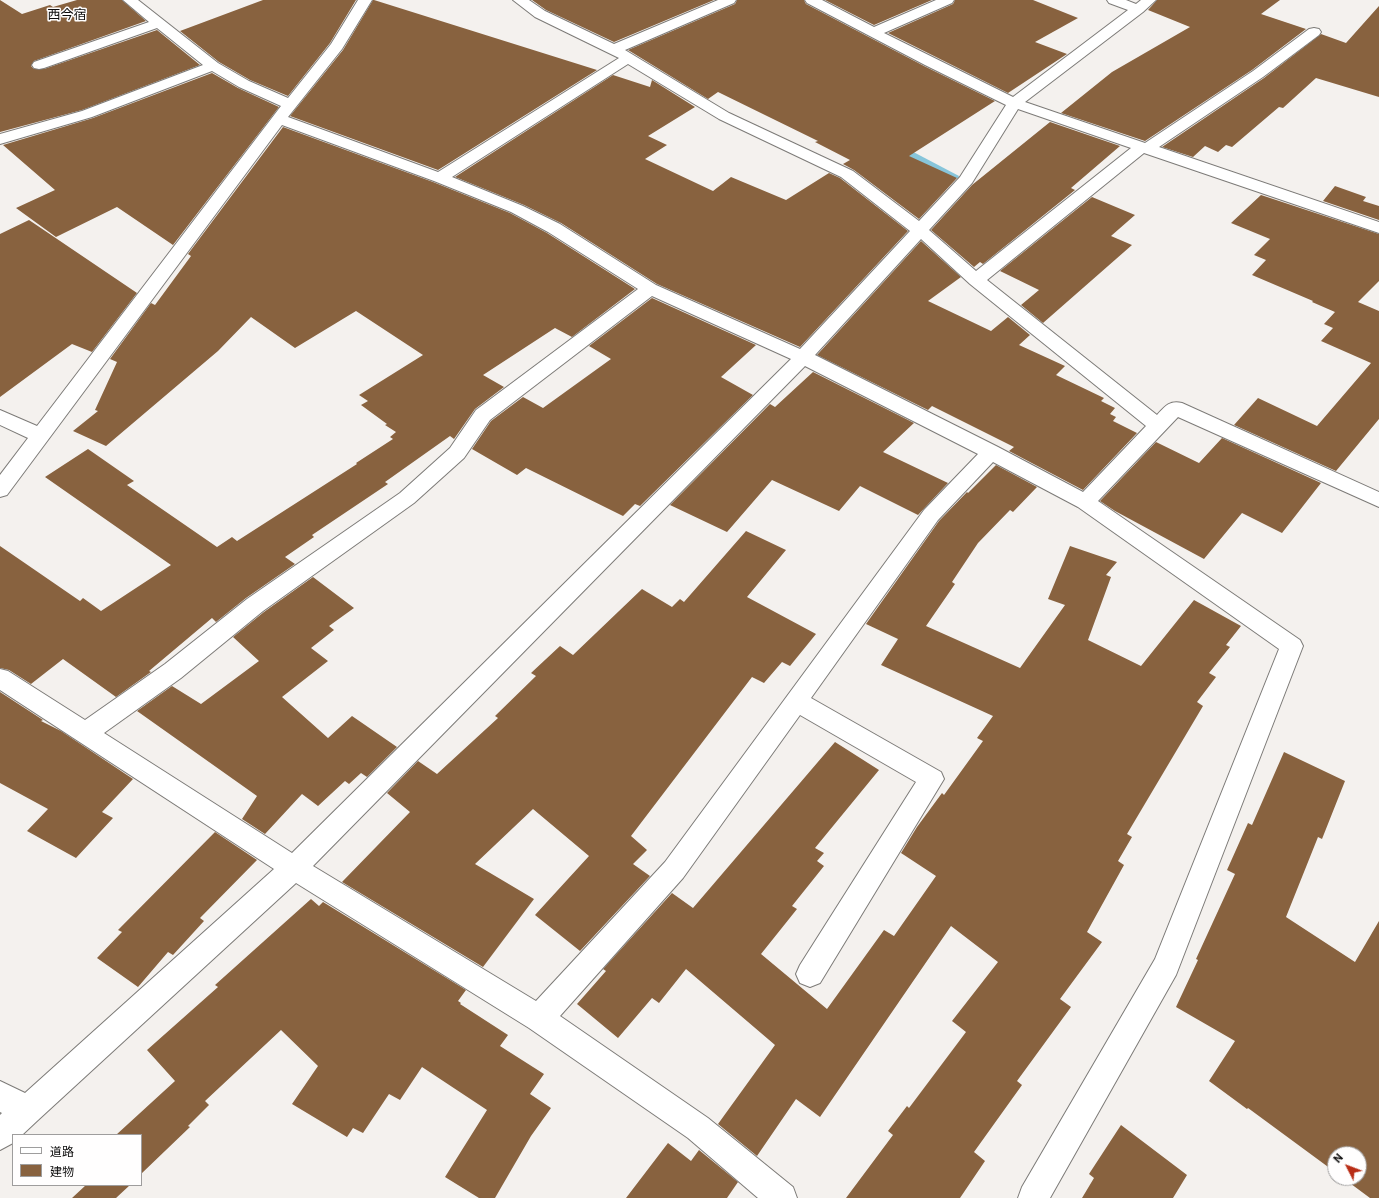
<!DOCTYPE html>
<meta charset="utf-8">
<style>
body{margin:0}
#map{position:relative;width:1379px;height:1198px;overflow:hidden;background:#f4f1ee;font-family:Roboto,"Noto Sans JP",sans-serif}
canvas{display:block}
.legend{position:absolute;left:12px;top:1134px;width:130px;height:52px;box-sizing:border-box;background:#fffefe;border:1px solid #9e9d9d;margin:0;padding:5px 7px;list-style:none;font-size:12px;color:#0c0b0b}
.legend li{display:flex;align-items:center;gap:8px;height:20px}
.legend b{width:20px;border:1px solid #9e9d9d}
.north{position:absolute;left:1327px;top:1146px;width:40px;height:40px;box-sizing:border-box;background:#fffefe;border:1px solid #9e9d9d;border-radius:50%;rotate:312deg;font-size:11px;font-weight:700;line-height:16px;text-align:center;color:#0c0b0b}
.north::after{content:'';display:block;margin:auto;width:14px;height:18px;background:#b92d16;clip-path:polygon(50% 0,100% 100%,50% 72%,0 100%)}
</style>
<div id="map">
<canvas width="1379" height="1198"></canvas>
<ul class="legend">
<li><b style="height:5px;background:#fff"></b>道路</li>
<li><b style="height:11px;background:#88623f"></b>建物</li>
</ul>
<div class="north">N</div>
</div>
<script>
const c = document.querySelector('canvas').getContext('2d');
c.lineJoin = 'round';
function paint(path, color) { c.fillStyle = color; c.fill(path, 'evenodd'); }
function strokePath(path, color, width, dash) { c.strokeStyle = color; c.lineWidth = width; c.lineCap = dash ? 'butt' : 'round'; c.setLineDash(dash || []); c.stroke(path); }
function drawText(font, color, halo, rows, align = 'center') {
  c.font = font + ' Roboto,"Noto Sans JP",sans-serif'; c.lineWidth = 3; c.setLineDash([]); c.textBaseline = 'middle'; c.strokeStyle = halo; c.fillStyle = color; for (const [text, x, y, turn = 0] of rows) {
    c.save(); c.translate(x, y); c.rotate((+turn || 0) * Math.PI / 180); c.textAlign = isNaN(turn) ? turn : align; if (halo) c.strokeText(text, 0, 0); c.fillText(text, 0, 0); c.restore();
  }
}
paint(new Path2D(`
 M896,146H902L959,176L958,178H952L896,150Z`), '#87c5da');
paint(new Path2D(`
 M0,0L22,14L50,5L53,7L77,0H122L146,21L34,61L31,66L34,69H44L157,30L200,65L82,110L0,132Z
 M263,0H356L330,43L288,96L250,80L219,62L180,31Z
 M373,0H374L597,70L438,170L290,116L343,50Z
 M532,0H714L614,42L546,10Z
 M737,0H804L806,4L924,66L995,101L909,156L957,178L919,219L854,170L843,164L850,160L815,142L818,141L718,92L708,99L628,50L735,4Z
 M825,0H932L874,25Z
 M955,0H1033L1078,18L1035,42L1067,54L1008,93L888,33L953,4Z
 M1157,0H1280L1261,14L1306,29L1252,70L1145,141L1061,113L1112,72L1190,27L1148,10Z
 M1379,6V97L1316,78L1283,108L1279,107L1232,147L1226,145L1218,152L1205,146L1193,157L1162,147L1264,78L1321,34L1346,43Z
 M212,73L238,88L279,107L173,245L117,207L56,237L16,208L55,190L3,145L93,118Z
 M613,75L650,87L652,80L695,107L648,136L667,145L645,159L713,191L731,177L786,200L829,173L840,178L908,231L800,347L657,284L561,223L524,205L455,177Z
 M1050,122L1120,146L1071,188L1075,190L983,264L980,262L974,267L931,230L972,185Z
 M283,127L433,182L510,213L547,233L635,289L572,337L555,328L483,375L504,387L475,409L454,439L450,436L385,482L388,484L312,535L314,537L285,557L295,564L246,598L216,622L212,618L149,671L151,672L116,697L63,659L31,684L9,670L0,668V546L80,601L83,598L101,611L171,565L45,477L88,449L134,481L127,485L217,547L232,537L237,541L357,464L356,463L393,439L390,437L396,432L385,425L387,424L361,405L368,401L359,395L423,355L356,311L295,348L251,317L218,351L106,446L73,431L98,411L95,410L117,362L110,359L151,303L155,305L191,256L188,254Z
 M1335,186L1366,197L1363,201L1379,206V220L1323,201Z
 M1261,195L1379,234V281L1358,302L1379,311V419L1336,471L1234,425L1258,398L1317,426L1371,363L1321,341L1333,328L1324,324L1335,312L1312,302L1313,301L1252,275L1266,260L1254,255L1270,239L1231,223Z
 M1092,197L1135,215L1111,236L1132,245L1043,323L1021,305L1039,290L1000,271Z
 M29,220L137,293L92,352L72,344L0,397V234Z
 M921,241L961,277L928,301L991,331L1008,317L1030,335L1019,345L1065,366L1056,375L1104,398L1101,401L1115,408L1110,414L1116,417L1113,421L1137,433L1083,490L1009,451L1014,447L932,406L928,410L817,355Z
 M652,298L756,345L721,377L753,395L640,506L635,504L623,516L526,468L517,475L472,449L491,421L523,397L543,408L611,359L589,346Z
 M813,372L914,423L883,452L948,483L918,515L860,486L839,511L772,480L727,532L670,505L770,404L775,407Z
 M1222,438L1321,483L1282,533L1242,513L1204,559L1115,511L1100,501L1156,442L1199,463Z
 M996,465L1037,487L1013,512L1010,510L978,543L952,582L955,584L926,626L1020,668L1065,605L1048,599L1070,546L1117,562L1106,575L1111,577L1088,640L1141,666L1194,600L1241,626L1226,645L1230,647L1209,673L1216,677L1197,702L1203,706L1127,834L1132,837L1118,861L1124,865L1087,932L1102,942L1060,999L1071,1007L1017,1081L1022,1085L974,1152L985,1161L960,1198H846L893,1135L888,1131L907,1106L909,1108L966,1032L952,1021L998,962L951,926L820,1117L796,1099L757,1156L718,1124L775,1045L686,969L659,1003L652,998L618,1038L577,1004L606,971L603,969L672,893L693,908L835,742L879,770L815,848L824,853L817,861L824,866L792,906L797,909L761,954L827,1009L884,930L894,936L936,876L901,853L917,827L942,793L944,795L983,741L977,738L993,716L881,665L898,639L866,624L939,521L967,492L968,493Z
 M746,531L786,550L747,597L816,634L790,666L782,662L764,683L752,677L631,836L647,850L633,864L650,876L580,951L535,915L589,856L533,809L475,864L534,899L483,967L342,882L410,812L387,793L418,761L437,774L498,718L495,716L536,676L531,673L560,646L573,655L642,589L672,607L680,599L684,602Z
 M313,577L354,608L329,626L334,630L311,648L328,661L282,697L328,738L352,716L397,747L367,777L361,773L349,784L345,781L318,806L302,794L265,834L242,819L257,796L137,711L172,686L201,704L259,661L233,637L264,612Z
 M0,692L43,720L41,721L61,731L133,779L102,812L113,818L76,858L27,831L48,809L0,783Z
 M1284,752L1345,781L1322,839L1318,837L1286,917L1355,962L1379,921V1198H1370L1343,1178H1359V1154H1335V1172L1248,1108L1247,1109L1209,1081L1235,1041L1176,1007L1198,960L1196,959L1235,874L1227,870L1248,823L1252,825Z
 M215,832L257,860L200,918L204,921L173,955L168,952L138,987L97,958L122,932L118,930Z
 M311,899L319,906L323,902L466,990L458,1001L461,1003L460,1004L508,1035L500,1046L544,1074L530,1094L551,1108L531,1136L495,1198H479L445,1177L487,1110L422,1067L400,1100L389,1094L363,1133L353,1128L347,1137L292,1104L318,1066L281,1030L205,1101L209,1105L188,1126L190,1127L141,1174V1135H116L175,1081L147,1050L218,987L215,985Z
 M1121,1125L1187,1175L1173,1198H1082L1094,1178L1089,1174Z
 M668,1143L691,1161L699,1150L738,1182L727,1198H626Z
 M86,1185H130L116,1198H72Z`), '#88623f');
const minor = new Path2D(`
 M123,0H138L218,63L249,81L288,98L331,44L358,0H372L342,49L288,117L438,172L619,58L535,17L513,0H529L545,11L614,44L718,0H736L734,3L625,50L729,113L853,171L919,221L960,177L1006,105L925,65L807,3L805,0H822L874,27L936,0H954L952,3L884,33L1013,97L1128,10L1109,3L1107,0H1126L1136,4L1141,0H1156L1143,12L1025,102L1145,143L1253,71L1309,29L1314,28L1319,29L1321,32L1319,35L1263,77L1159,147L1379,222V233L1144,153L987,280L1157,415C1165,406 1170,400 1182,403L1379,492V507L1178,417L1098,501L1300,640L1303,646L1176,975L1050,1198H1018L1022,1187L1155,959L1279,649L1078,507L993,462L938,520L811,698L941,772L944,779L820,983L810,987L800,983L796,974L800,965L916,782L800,715L683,878L560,1016L708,1118L793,1187L797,1198H758L688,1138L529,1028L296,883L38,1120L22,1135H13V1143L0,1150V1115L2,1113L0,1112V1081L25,1093L274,869L0,690V669L8,671L85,720L165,664L247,599L400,493L450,448L476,410L638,289L548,232L511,212L434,181L282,125L7,495L0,497V475L28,438L0,425V410L37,426L281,106L239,87L212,71L92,117L0,144V134L82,111L203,65L157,28L44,68L39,69L34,68L32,65L34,62L149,22ZM628,64L719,119L841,177L910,231L800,349L656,285L560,224L523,206L452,177ZM1018,109L1131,148L976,271L929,230L972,183ZM921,239L970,284L1146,426L1083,492L998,447L815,355ZM652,296L791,359L292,853L104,733L181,678L263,611L414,503L464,458L490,420ZM805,366L978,454L924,510L665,862L536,1001L313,866Z`);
strokePath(minor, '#7d7b78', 2);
paint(minor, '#fff');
drawText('13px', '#0c0b0b', '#fffefe', [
 ["西今宿",67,16]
]);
</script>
